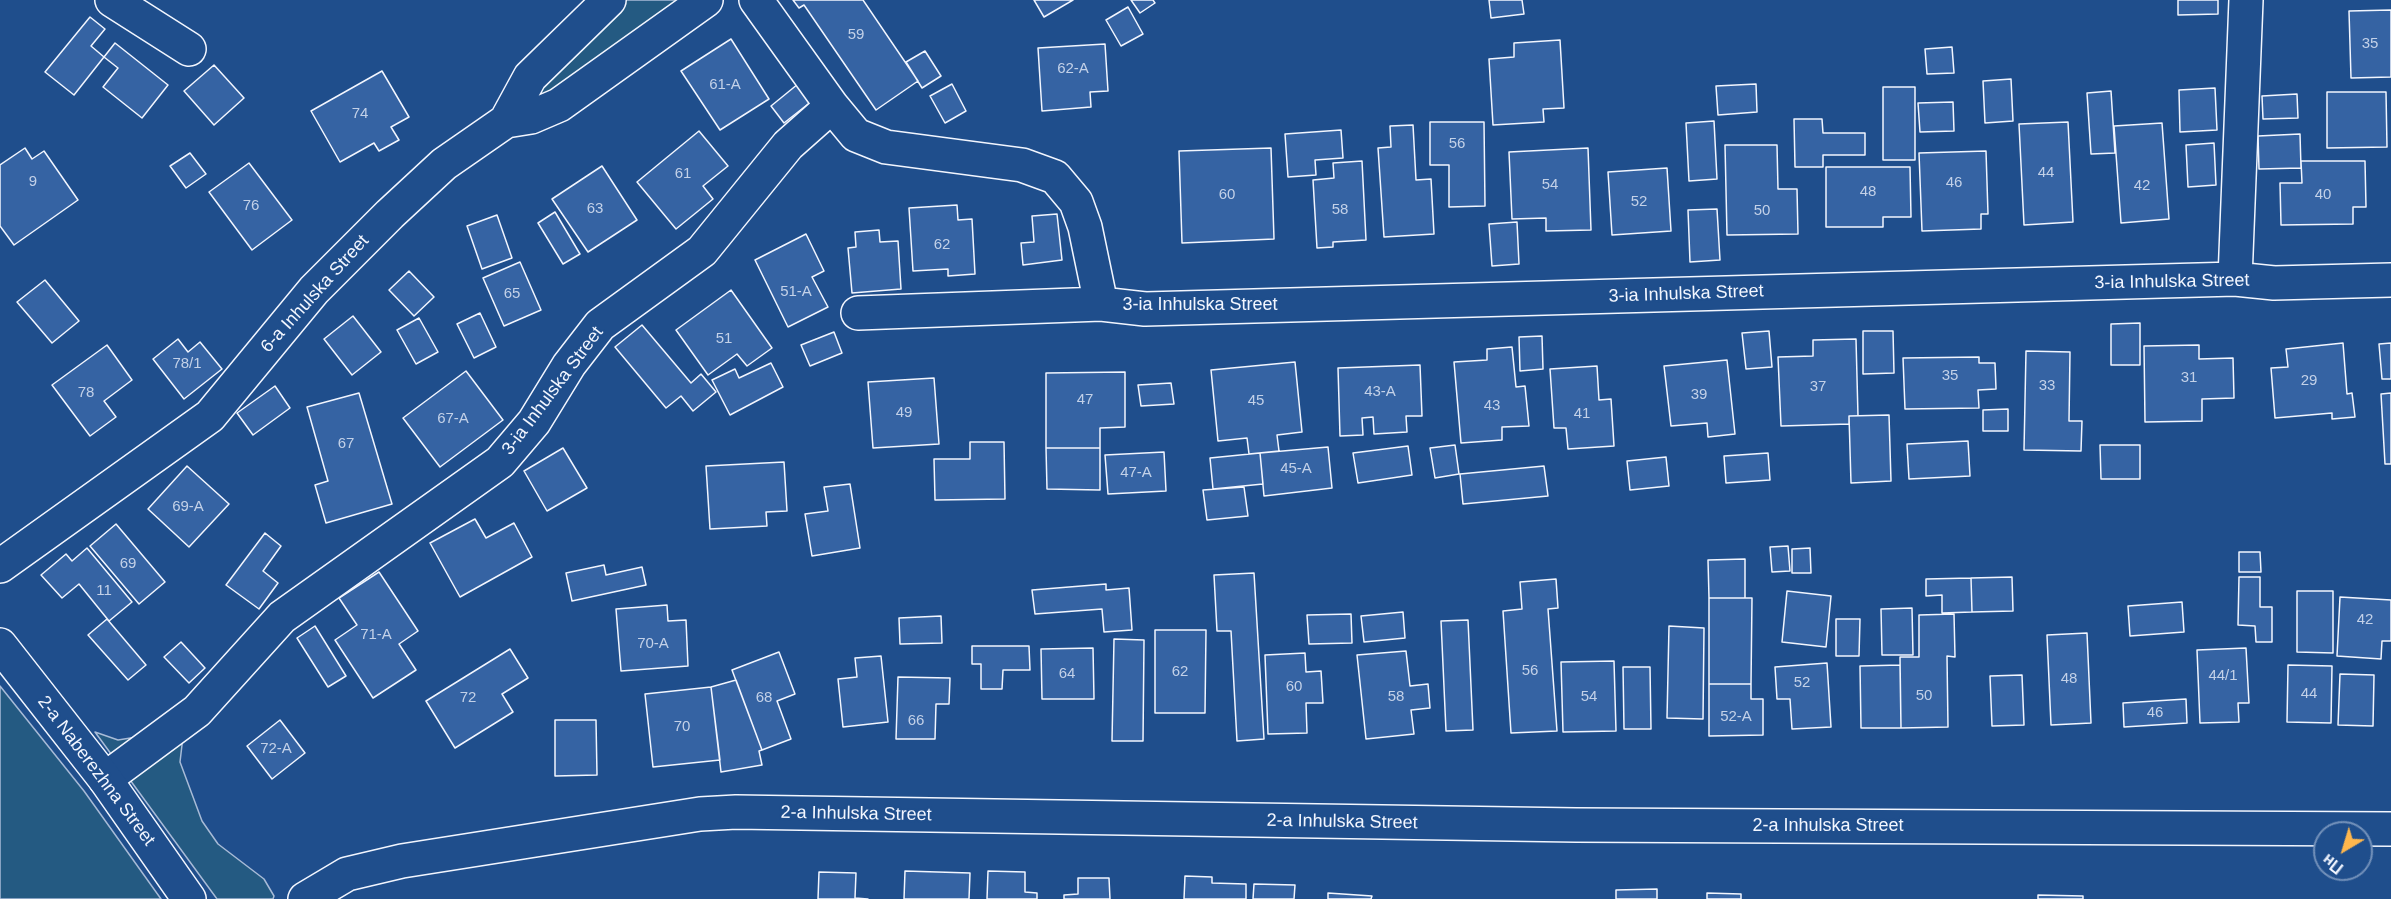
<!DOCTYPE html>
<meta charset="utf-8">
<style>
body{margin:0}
#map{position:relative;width:2391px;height:899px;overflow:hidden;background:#1f4e8c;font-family:Helvetica,sans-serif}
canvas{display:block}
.north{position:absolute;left:2313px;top:821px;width:60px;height:60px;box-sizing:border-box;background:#1f4e8c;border:2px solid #7391ba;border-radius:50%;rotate:218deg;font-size:16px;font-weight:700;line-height:24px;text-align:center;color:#f2f6ff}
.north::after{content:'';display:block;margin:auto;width:21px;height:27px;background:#ffb74d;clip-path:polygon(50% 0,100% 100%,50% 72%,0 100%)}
</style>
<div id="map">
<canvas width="2391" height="899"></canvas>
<div class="north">Пн</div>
</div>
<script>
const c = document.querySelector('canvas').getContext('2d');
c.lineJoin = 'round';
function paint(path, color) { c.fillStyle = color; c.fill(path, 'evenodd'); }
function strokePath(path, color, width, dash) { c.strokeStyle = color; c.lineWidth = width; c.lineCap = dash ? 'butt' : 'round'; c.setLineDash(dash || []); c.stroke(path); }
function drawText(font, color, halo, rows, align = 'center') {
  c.font = font + ' Helvetica,sans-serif'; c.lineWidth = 4.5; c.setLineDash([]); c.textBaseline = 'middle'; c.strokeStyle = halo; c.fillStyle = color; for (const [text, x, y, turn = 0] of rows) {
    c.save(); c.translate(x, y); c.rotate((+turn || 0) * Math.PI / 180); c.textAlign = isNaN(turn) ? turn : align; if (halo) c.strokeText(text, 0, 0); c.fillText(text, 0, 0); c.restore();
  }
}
const green = new Path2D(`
 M622,0H692L536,102L537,83Z
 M0,686L84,791L161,899H0Z
 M187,702L180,762L202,821L218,844L264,879L274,896L273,899H217L95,732L118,740L143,736Z`);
paint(green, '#245a82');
strokePath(green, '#a8bbd7', 1.5);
const building = new Path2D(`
 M793,0H863L918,81L876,110L804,5L799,8Z
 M1034,0H1073L1044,17Z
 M1131,0H1153L1155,3L1140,13Z
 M1489,0H1522L1524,14L1491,18Z
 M2178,0H2218V14L2178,15Z
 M1128,7L1143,34L1121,46L1106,20Z
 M2391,10V77L2351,78L2349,11Z
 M90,17L105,29L91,46L104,57L74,95L45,72Z
 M731,39L769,99L720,130L681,71Z
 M1560,40L1564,108L1543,109L1544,122L1493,125L1489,59L1514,57V43Z
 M115,43L168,85L142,118L103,87L118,68L104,57Z
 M1105,44L1108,91L1090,92L1091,107L1042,111L1038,48Z
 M1952,47L1954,73L1927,74L1925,49Z
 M925,51L941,76L922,88L906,62Z
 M214,65L244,98L214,125L184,91Z
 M382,71L409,117L391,127L399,140L379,151L374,143L340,162L311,111Z
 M2011,79L2013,121L1985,123L1983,81Z
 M798,84L812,101L784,123L771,106Z
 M952,84L966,111L945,123L930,96Z
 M1756,84L1757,112L1718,115L1716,86Z
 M1883,87H1915V160H1883Z
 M2215,88L2217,130L2180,132L2179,90Z
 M2111,91L2115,153L2091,154L2087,93Z
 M2327,92H2386L2387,147L2327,148Z
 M2297,94L2298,118L2263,119L2262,96Z
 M1953,102L1954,131L1920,132L1918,103Z
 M1794,119H1822L1823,133H1865V155H1823V167H1795Z
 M1714,121L1717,179L1689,181L1686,123Z
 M1430,122H1484L1485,206L1449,207V165H1430Z
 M2068,122L2073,222L2024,225L2019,124Z
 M2162,123L2169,219L2121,223L2114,126Z
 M1413,125L1416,180L1431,179L1434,234L1384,237L1378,148L1391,147L1390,126Z
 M1341,130L1343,158L1315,160L1316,175L1288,177L1285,134Z
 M699,131L728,166L703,186L713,199L676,229L637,182Z
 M2300,134L2301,168L2259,169L2258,136Z
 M2214,143L2216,185L2188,187L2186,145Z
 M1725,145H1777L1778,189H1797L1798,234L1727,235Z
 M25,148L32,159L44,151L78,200L14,245L0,226V165Z
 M1271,148L1274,239L1182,243L1179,151Z
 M1588,148L1591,230L1546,231V218L1512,219L1509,152Z
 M1986,151L1988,214H1981V229L1922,231L1919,153Z
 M190,153L206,174L186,188L170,166Z
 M1362,161L1366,240L1333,242V247L1317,248L1313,180L1334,178L1333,163Z
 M2301,161H2365L2366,207H2353V224L2281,225L2280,183H2302Z
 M249,163L292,220L252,250L209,192Z
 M602,166L637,220L588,252L552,199Z
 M1826,167H1910L1911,217H1883V227H1826Z
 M1667,168L1671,231L1612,235L1608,172Z
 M957,205L958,220L972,219L975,274L948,276V269L913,271L909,208Z
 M1717,209L1720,260L1690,262L1688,210Z
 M555,212L580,254L563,264L538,223Z
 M1057,214L1062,260L1023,265L1021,243L1034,242L1032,216Z
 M497,215L512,258L482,269L467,226Z
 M1517,222L1519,264L1492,266L1489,224Z
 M879,230L880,242L898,241L901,289L852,293L848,248L856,247L855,232Z
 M806,234L824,271L812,277L828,307L788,327L755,260Z
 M520,262L541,310L504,326L483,278Z
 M409,271L434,297L414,316L389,290Z
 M45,280L79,321L52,343L17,302Z
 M731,290L772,348L747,366L737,354L708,375L676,330Z
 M480,313L496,347L474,358L457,324Z
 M353,316L381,352L352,375L324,339Z
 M419,318L438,352L416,364L397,330Z
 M2140,323V365H2111V324Z
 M642,325L691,383L701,374L716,392L693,411L681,396L666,408L615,347Z
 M1769,331L1772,367L1746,369L1742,333Z
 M1863,331H1893L1894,373L1863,374Z
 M834,332L842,353L810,366L801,345Z
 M1542,336L1543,369L1520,371L1519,337Z
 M178,339L188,352L200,342L222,369L184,399L153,359Z
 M1856,339L1858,416H1849V424L1781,426L1778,357L1813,356V340Z
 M2343,343L2347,394L2352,393L2355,417L2332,419V413L2275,418L2271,368L2288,367L2286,349Z
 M2391,343V379H2382L2379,344Z
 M107,345L132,380L104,401L116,417L90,436L52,385Z
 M2199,345V359L2233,358L2234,398L2202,399V421L2145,422L2144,346Z
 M1512,347L1516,387L1525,386L1529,426L1502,427V440L1461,443L1454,362L1487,360V349Z
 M2026,351L2070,352L2069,421H2082L2081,451L2024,450Z
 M1979,357V363H1995L1996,389L1978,390L1979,408L1905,409L1903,358Z
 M1727,360L1735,434L1708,437L1707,423L1671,426L1664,366Z
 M1295,362L1302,432L1277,435L1279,451L1249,454L1247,438L1218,441L1211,370Z
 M771,363L783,387L730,415L712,380L735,369L739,378Z
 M1420,365L1422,416H1406L1407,432L1374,434L1373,417L1362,418L1363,435L1340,436L1338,368Z
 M1597,366L1599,400L1611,399L1614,446L1568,449L1566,428H1554L1550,369Z
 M466,371L503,420L440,467L403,418Z
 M1125,372V427L1100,428V448H1046V373Z
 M934,378L939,444L873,448L868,382Z
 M1171,383L1174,404L1141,406L1138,385Z
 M275,386L290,408L253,435L237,413Z
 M359,393L392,504L326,523L315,485L328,481L307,407Z
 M2391,393V464H2385L2381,394Z
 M2008,409V431H1983V410Z
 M1889,415L1891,481L1851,483L1849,416Z
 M1968,441L1970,476L1909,479L1907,444Z
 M970,442H1004L1005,499L935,500L934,459H970Z
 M1455,445L1459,474L1435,478L1430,448Z
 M2100,445H2140V479H2101Z
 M1408,446L1412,475L1358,483L1353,453Z
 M1328,447L1332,488L1264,496L1260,453Z
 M563,448L587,488L547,511L524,471Z
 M1046,448H1100V490L1047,489Z
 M1164,452L1166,491L1108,494L1105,455Z
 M1260,453L1263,484L1213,489L1210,458Z
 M1768,453L1770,480L1726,483L1724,456Z
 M1666,457L1669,486L1630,490L1627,461Z
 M784,462L787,511L766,512L767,526L710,529L706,466Z
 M187,466L229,504L189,547L148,509Z
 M1544,466L1548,496L1463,504L1460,474Z
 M850,484L860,548L812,556L805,514L828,511L824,487Z
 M1244,487L1248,516L1207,520L1203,490Z
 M475,519L486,538L514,523L532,557L460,597L430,543Z
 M116,524L165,582L139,604L90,546Z
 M265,533L281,546L263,571L278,583L259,609L226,585Z
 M1788,546L1790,571L1772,572L1770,547Z
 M87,548L132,602L109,621L79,584L62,598L41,575L66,554L72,561Z
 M1810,548L1811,573H1792V549Z
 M2239,552H2260L2261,572H2239Z
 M1745,559V598H1709L1708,560Z
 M604,565L606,575L642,567L646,585L572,601L566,573Z
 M379,572L418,631L399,644L416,670L373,698L335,640L357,625L339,598Z
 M1254,573L1264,739L1237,741L1231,631H1217L1214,575Z
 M2012,577L2013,611L1972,612L1971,578Z
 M2239,577H2260V607H2272V642H2256L2255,626L2238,625Z
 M1971,578L1972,612L1942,613V595L1926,596V579Z
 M1556,579L1558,608L1548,609L1557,731L1511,733L1503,611L1522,609L1520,582Z
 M1106,584V590L1129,588L1132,630L1104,632L1102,609L1035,614L1032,590Z
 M1787,591L1831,596L1826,647L1782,642Z
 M2297,591H2333V653L2297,652Z
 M2340,597L2391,600V641H2382L2381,659L2337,656Z
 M1709,598H1752L1751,684H1709Z
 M2182,602L2184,632L2130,636L2128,606Z
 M667,605L668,621L686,620L688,666L621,671L616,609Z
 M1912,608L1913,655H1882L1881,609Z
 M1403,612L1405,638L1364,642L1361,616Z
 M1351,614L1352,643L1309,644L1307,615Z
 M1954,614L1955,657L1947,656L1948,727L1901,728L1900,657H1919V615Z
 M941,616L942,643L900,644L899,618Z
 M107,619L146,665L128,680L88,635Z
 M1836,619H1860L1859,656H1836Z
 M1468,620L1473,730L1446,731L1441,621Z
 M315,626L346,676L328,687L297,638Z
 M1669,626L1704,628L1703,719L1667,718Z
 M1155,630H1206L1205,713H1155Z
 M2087,633L2091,723L2051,725L2047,635Z
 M1114,639L1144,640L1143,741H1112Z
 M181,642L205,668L189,683L164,657Z
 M972,646H1029L1030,670H1003L1002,689H981V664H972Z
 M1093,648L1094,699H1042L1041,649Z
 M2246,648L2249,703H2238L2239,722L2200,723L2197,650Z
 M510,649L528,678L502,694L513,712L455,748L426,701Z
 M1406,651L1410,686L1428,684L1430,708L1411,710L1414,734L1366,739L1357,655Z
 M779,652L795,694L777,701L791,739L762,750L732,670Z
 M1305,653L1306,672L1321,671L1323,703H1306L1307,733L1268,734L1265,655Z
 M881,656L888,722L843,727L838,679L857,677L855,658Z
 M1614,661L1616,731L1563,732L1561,662Z
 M1827,663L1831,727L1792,729L1790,699H1777L1775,667Z
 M1900,665L1901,728H1861L1860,666Z
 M2288,665L2332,666L2331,723L2287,722Z
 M1623,667H1650L1651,729H1624Z
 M2340,674L2374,675L2373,726L2338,725Z
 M2022,675L2024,725L1992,726L1990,676Z
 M898,677L950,678L949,704H936L935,739H896Z
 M736,680L762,750L759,751L762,765L721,772L711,687Z
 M1709,684H1751V699H1763V735L1709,736Z
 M711,687L720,760L653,767L645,694Z
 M2186,699L2187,723L2124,727L2123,703Z
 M280,720L305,753L272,779L247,746Z
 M555,720H596L597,775L555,776Z
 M905,871L970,873L969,899H904Z
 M988,871L1025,872V892L1037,893V899H987Z
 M819,872L856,873L855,898L868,899H818Z
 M1185,876L1212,877V883L1246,884V899H1184Z
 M1078,878H1109L1110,899H1064V895L1078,894Z
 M1254,884L1295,885L1294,899H1253Z
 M1657,889V899H1616V890Z
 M1328,893L1372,896L1371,899H1328Z
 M1707,893L1741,894V899H1707Z
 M2038,895L2083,896V899H2038Z`);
paint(building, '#3563a3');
strokePath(building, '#f2f6ff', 1.5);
const minor = new Path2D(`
 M112,0L189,49
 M756,0L832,106
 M506,121L531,117L559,105L706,0
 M2235,279L2246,0
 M858,313L1101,304L1145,309L2235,279L2274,283L2391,280
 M0,566L210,416L314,290L390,214L444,164L506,121L530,77L609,0
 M105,779L197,711L282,617L500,462L534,422L569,365L600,325L702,251L788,145L832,106L856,135L886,147L1022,165L1055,177L1076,202L1085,227L1101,304
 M305,899L347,874L402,861L700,814L736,812L1576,825L2391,829`);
const major = new Path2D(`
 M0,645L105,779L189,899`);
strokePath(minor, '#f2f6ff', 36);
strokePath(major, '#f2f6ff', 36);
strokePath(minor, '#1f4e8c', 33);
strokePath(major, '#1f4e8c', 33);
drawText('15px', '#c3d1e8', null, [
 ["59",856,35],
 ["35",2370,44],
 ["62-А",1073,69],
 ["61-А",725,85],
 ["74",360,114],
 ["56",1457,144],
 ["44",2046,173],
 ["61",683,174],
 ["9",33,182],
 ["46",1954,183],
 ["54",1550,185],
 ["42",2142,186],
 ["48",1868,192],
 ["60",1227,195],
 ["40",2323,195],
 ["52",1639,202],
 ["76",251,206],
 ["63",595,209],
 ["58",1340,210],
 ["50",1762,211],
 ["62",942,245],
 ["51-А",796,292],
 ["65",512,294],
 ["51",724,339],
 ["78/1",187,364],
 ["35",1950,376],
 ["31",2189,378],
 ["29",2309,381],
 ["33",2047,386],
 ["37",1818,387],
 ["43-А",1380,392],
 ["78",86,393],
 ["39",1699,395],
 ["47",1085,400],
 ["45",1256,401],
 ["43",1492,406],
 ["49",904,413],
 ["41",1582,414],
 ["67-А",453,419],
 ["67",346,444],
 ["45-А",1296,469],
 ["47-А",1136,473],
 ["69-А",188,507],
 ["69",128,564],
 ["11",104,591],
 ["42",2365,620],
 ["71-А",376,635],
 ["70-А",653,644],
 ["56",1530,671],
 ["62",1180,672],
 ["64",1067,674],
 ["44/1",2223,676],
 ["48",2069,679],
 ["52",1802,683],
 ["60",1294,687],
 ["44",2309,694],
 ["50",1924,696],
 ["58",1396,697],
 ["54",1589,697],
 ["72",468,698],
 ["68",764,698],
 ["46",2155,713],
 ["52-А",1736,717],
 ["66",916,721],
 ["70",682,727],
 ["72-А",276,749]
]);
drawText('18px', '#f2f6ff', '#1f4e8c', [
 ["3-ia Inhulska Street",2172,282,-1],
 ["6-a Inhulska Street",315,294,-48],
 ["3-ia Inhulska Street",1686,294,-2],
 ["3-ia Inhulska Street",1200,305],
 ["3-ia Inhulska Street",553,391,-53],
 ["2-a Naberezhna Street",96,771,53],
 ["2-a Inhulska Street",856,814,1],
 ["2-a Inhulska Street",1342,822,1],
 ["2-a Inhulska Street",1828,826]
]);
</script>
